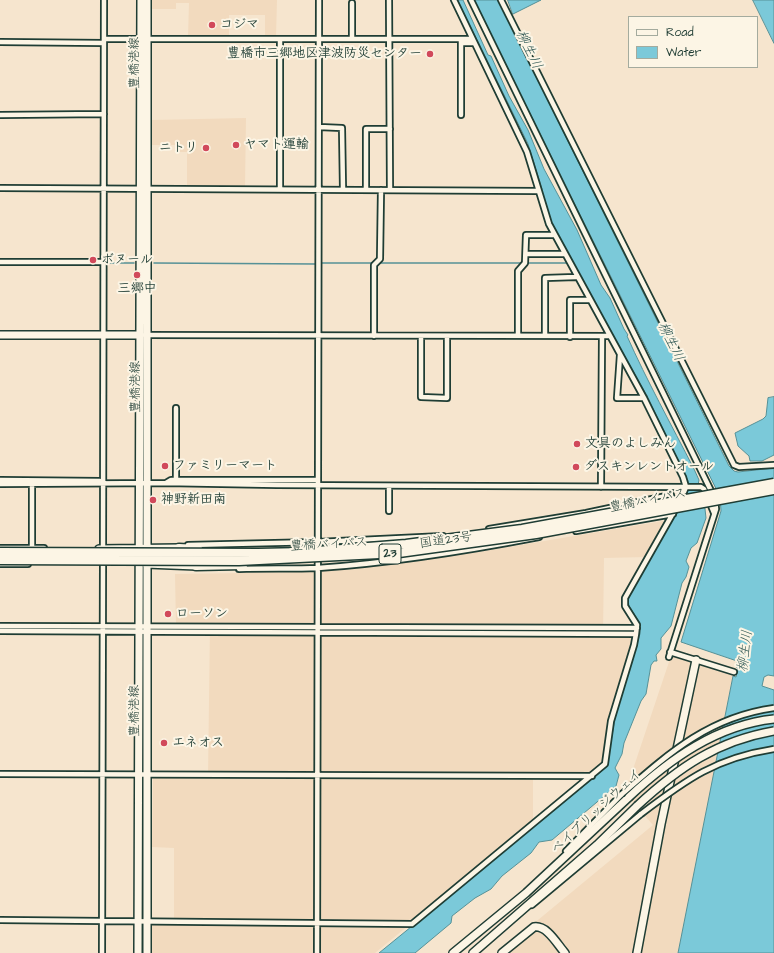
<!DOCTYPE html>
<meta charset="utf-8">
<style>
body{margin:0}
#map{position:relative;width:774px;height:953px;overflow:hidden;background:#f6e5ce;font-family:"Architects Daughter",sans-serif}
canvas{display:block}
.legend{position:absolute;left:628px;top:16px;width:130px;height:52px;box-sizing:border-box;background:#fcf5e5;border:1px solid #a4ab9e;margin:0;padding:5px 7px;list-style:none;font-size:12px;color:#1f3d34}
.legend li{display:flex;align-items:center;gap:8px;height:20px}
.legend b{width:20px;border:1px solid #a4ab9e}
</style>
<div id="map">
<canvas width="774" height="953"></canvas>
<ul class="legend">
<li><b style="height:5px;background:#fcf5e5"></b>Road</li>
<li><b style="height:11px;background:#7bc9d9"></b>Water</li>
</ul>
</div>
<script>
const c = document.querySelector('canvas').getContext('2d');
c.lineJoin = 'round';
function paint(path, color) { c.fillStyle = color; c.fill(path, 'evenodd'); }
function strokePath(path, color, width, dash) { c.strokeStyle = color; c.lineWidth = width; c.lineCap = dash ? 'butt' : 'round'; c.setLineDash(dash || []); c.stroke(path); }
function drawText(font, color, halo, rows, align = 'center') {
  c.font = font + ' "Architects Daughter","Klee One",sans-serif'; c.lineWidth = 4; c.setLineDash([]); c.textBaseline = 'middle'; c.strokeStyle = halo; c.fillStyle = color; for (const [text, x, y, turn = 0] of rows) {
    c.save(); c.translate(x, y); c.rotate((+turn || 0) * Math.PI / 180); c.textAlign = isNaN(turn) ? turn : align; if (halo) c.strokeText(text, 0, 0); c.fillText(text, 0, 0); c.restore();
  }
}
paint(new Path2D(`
 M152,0H277L276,37H265V15H229V38L188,37L189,3H176V9H152Z
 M246,118L245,187H187V152H175V145H151L152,120Z
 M663,521L664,528L647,557L604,558L603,635L633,634L610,721L603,764L593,774L533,777V823L375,953H152V925L174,924V848L152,847L153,778L208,777L210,626L176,625L175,574L312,572L354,569L428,557L479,552Z
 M671,656L733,676L678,953H498L653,825L625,793Z`), '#f2dabe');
const water = new Path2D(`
 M458,0H463L488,55L491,56L509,96L528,130L544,169L577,230L601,285L610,298L624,329L628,335L627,336C647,381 671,424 694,469L699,480L698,485L704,500L706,518L697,543L691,548L686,561L689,567L686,577L682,583L671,626L661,638V649L656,655L657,661H654L651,665L646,694L641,701L624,743L622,754L615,768L619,775L616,786L552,840L539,842L531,853L502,876L491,889L475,898L452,916L451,923L415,953H379L601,772L607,765L617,706L640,634V623L629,606L628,599L687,492L688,481L647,396L552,226L541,193L542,189L528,144Z
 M474,0H498L729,466L734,471L738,472L774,468V676L768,675L764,677L762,686L774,690V953H678L733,676L736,677L738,668L736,667L737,661L681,642L721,511L720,497Z
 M508,0H541L513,14Z
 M753,0H774V43Z
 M774,397V455L762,461H750L749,456L738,446L735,433L763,419L766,416L768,398Z`);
paint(water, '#7bc9d9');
strokePath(water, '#569197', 1);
strokePath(new Path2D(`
 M105,263H134
 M154,263L316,264
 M320,263H374
 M378,263H522
 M526,263H568
 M263,483L683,484
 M154,629L636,631`), '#569197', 1.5);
const street = new Path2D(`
 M389,0L390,189
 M454,0L527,152L549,224L644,398L683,477L686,487L680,501
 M471,0L715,499L716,509L669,657
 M501,0L734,465L739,467L774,465
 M104,39H472
 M352,39V3
 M461,39V115
 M0,42L104,43
 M461,43H474
 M0,115L104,114
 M319,127L342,128L343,189
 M0,188L538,191
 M280,189V39
 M366,189V129H390
 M526,254H564
 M0,262H103
 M145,335L610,336
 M374,336V265L380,259L381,190
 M421,336V397L447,398V336
 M518,336V271L525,263L526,235H554
 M545,336V278L576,277
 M570,337V300H589
 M620,355L617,398H644
 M176,408V483
 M0,480L100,481L103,483
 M166,483L171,480H318
 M0,484L166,483L277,485L686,487H701L704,489L714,513
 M32,484V548
 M389,486V511
 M601,487L602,337
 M489,529L586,513L671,495
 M576,531L673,514
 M188,545L318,542L443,536
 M0,548H44
 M103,549L104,0
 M0,564H28
 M239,569C265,568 292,569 318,568C392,563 466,551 539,537
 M0,626L637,628
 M0,631L636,634L637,625L625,606V598L676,508
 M670,652L734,672
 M0,774L592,776
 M566,851L622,794
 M532,905L641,814
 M0,920L412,924L605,764L611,721L634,645L636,634
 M102,953L103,564
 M317,953L319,0`);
const secondary = new Path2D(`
 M0,335H139
 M99,549L179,548
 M146,564L196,566
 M138,953L141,0
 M147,953V0
 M453,953L526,893L629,797
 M473,953L597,845L637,806
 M502,953L534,927C547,925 557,944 565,953
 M637,953L661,824L696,660`);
const highway = new Path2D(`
 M179,548L198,549
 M196,566L243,565`);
strokePath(street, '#1f3d34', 8);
strokePath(secondary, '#1f3d34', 10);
strokePath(highway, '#1f3d34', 11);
strokePath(street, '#fcf5e5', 4.5);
strokePath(secondary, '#fcf5e5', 7);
strokePath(highway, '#fcf5e5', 8);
const streetBridge = new Path2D(`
 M622,794C669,753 709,717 774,708
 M641,814C687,779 716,758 774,749`);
const secondaryBridge = new Path2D(`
 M629,797C670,759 717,725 774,719
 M637,806C679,767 717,741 774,731`);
const highwayBridge = new Path2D(`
 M0,552L258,553L305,552L406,544L522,529L774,483
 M0,560L239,561L399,553L536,534L774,490`);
strokePath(streetBridge, '#1f3d34', 8, []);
strokePath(secondaryBridge, '#1f3d34', 10, []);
strokePath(highwayBridge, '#1f3d34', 11, []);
strokePath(streetBridge, '#fcf5e5', 4.5);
strokePath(secondaryBridge, '#fcf5e5', 7);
strokePath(highwayBridge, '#fcf5e5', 8);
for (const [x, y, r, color] of [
 [212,25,4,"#d1495b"],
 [430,54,4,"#d1495b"],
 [236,145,4,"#d1495b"],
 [206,148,4,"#d1495b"],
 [93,260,4,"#d1495b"],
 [137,275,4,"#d1495b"],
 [577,444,4,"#d1495b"],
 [165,466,4,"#d1495b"],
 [576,467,4,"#d1495b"],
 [153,500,4,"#d1495b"],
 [168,614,4,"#d1495b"],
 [164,743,4,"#d1495b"]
]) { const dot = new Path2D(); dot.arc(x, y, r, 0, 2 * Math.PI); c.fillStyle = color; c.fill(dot); strokePath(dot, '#fcf5e5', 1.5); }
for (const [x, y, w] of [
 [390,554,22]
]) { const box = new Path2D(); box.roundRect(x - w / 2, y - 10, w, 20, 3); c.fillStyle = '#fcf5e5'; c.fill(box); strokePath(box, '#1f3d34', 1); }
drawText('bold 12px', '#1f3d34', null, [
 ["23",390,554]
]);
drawText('bold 13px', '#1f3d34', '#fcf5e5', [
 ["コジマ",220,25],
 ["豊橋市三郷地区津波防災センター",422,54,"right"],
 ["ヤマト運輸",244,145],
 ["ニトリ",198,148,"right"],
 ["ボヌール",101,260],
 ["三郷中",137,289,"center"],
 ["文具のよしみん",585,444],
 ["ファミリーマート",173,466],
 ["ダスキンレントオール",584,467],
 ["神野新田南",161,500],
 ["ローソン",176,614],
 ["エネオス",172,743]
], 'left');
drawText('13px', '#1f3d34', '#fcf5e5', [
 ["豊橋港線",135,63,-90],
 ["豊橋港線",136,387,-90],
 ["豊橋バイパス",648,501,-11],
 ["国道23号",446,541,-8],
 ["豊橋バイパス",329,545,-3],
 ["豊橋港線",135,711,-90],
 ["ベイブリッジウェイ",597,812,-43]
]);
drawText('italic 14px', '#315955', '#fcf5e5', [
 ["柳生川",528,50,64],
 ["柳生川",670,342,64],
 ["柳生川",746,651,-83]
]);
</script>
